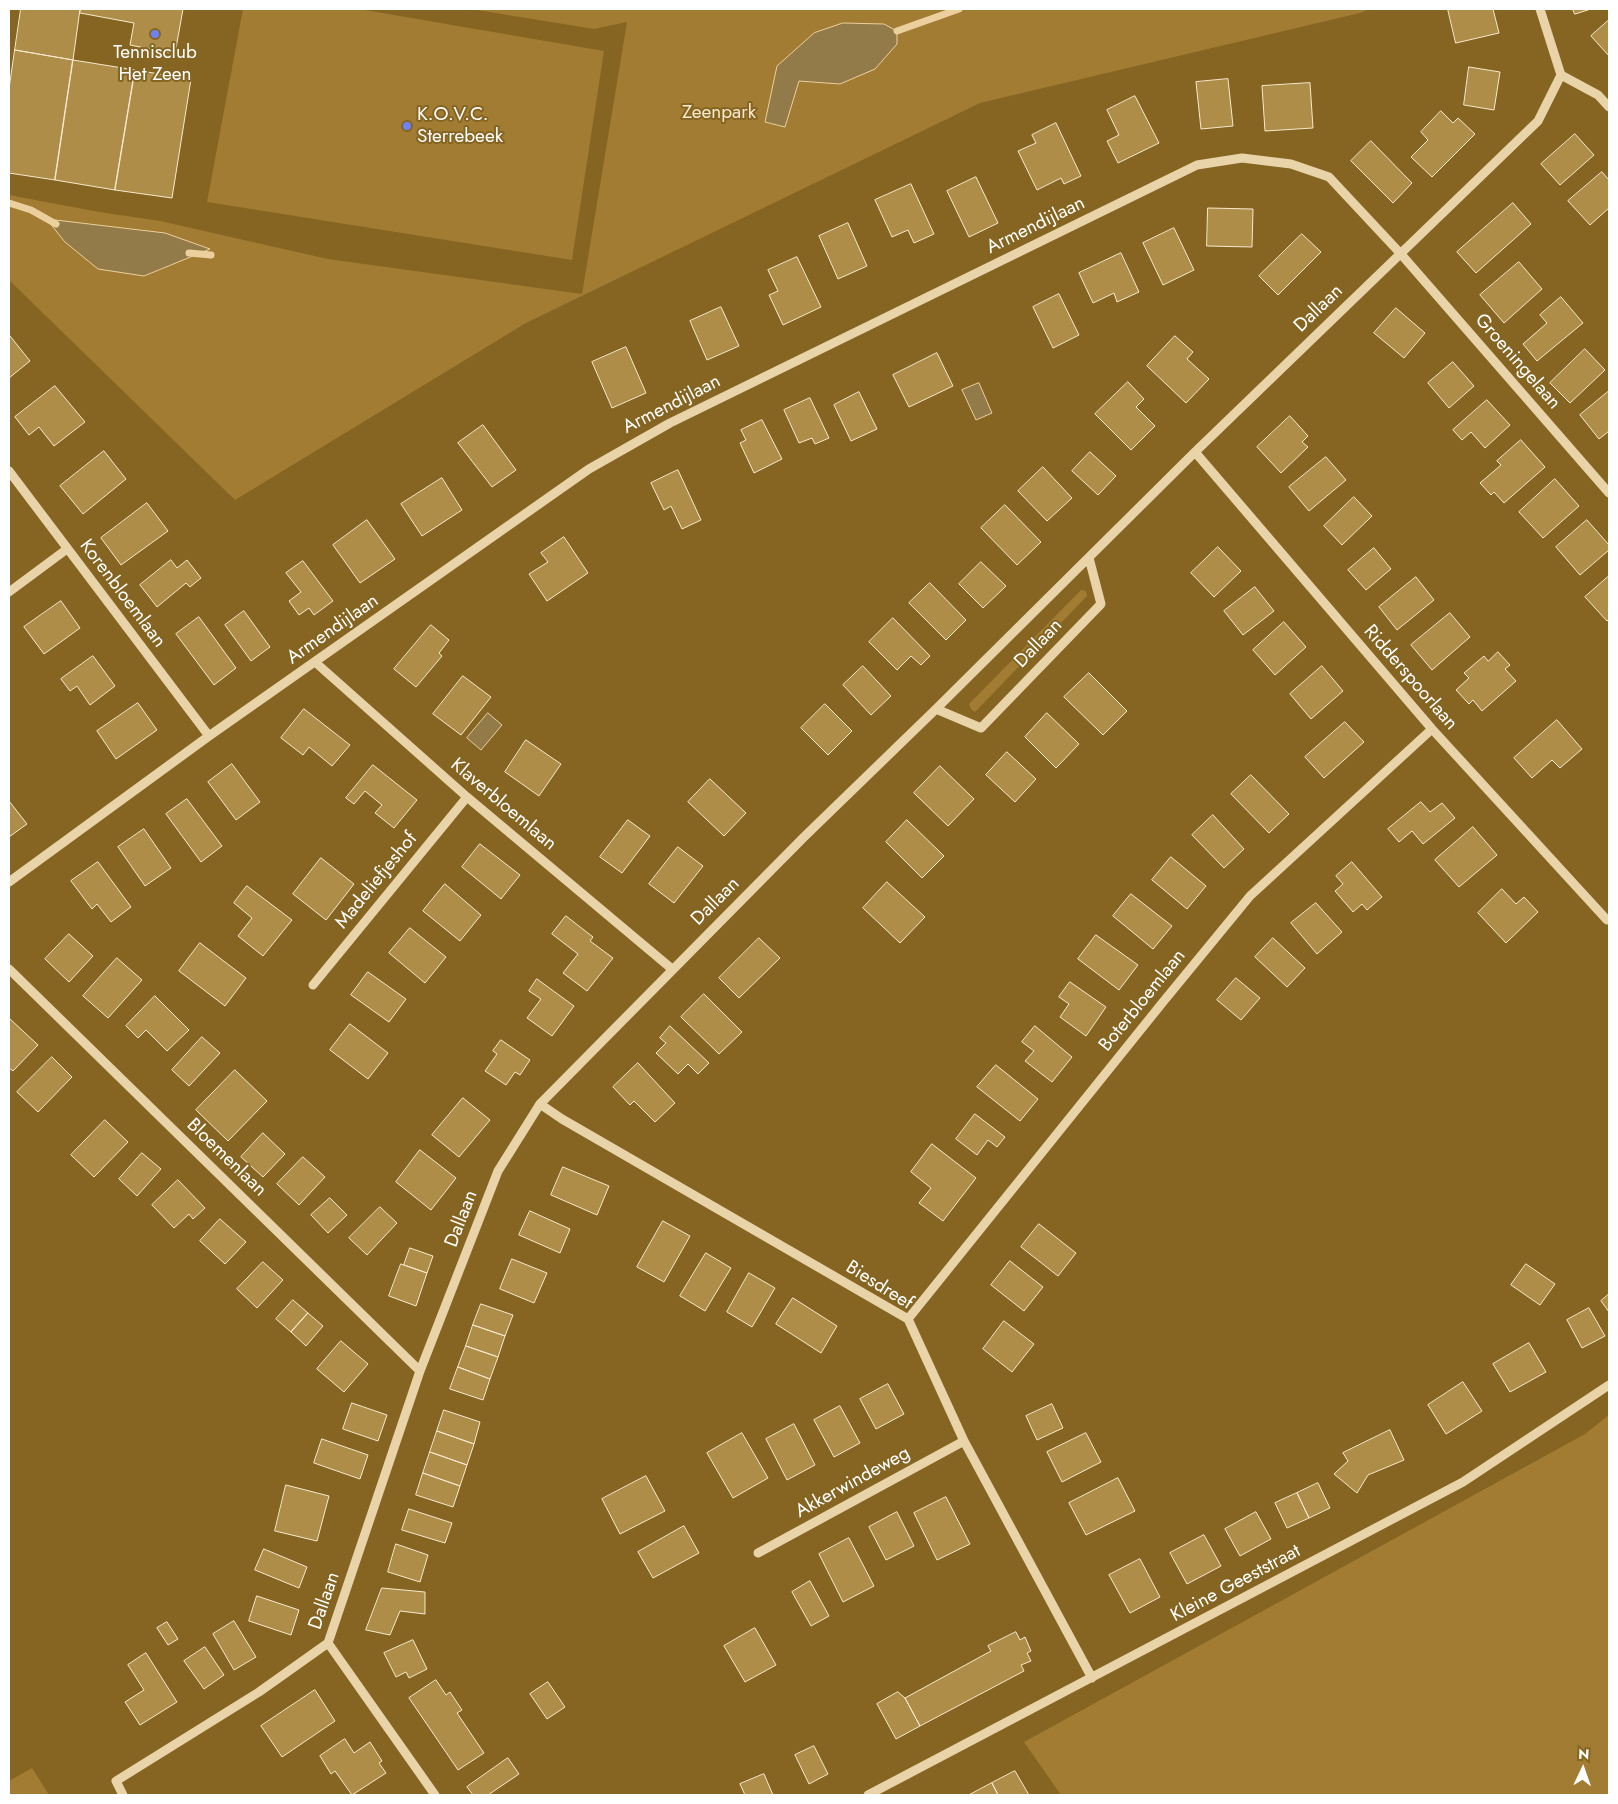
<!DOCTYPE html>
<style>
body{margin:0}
#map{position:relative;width:1618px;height:1804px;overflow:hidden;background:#856521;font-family:Jost,sans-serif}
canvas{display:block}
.frame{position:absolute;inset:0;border:10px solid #fff;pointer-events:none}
.north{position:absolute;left:1558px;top:1744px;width:50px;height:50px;-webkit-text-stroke:4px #856521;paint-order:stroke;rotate:3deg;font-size:14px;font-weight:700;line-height:20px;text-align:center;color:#fff}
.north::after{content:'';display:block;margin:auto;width:18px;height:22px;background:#fff;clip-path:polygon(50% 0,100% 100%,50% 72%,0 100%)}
</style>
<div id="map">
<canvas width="1618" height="1804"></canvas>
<div class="frame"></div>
<div class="north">N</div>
</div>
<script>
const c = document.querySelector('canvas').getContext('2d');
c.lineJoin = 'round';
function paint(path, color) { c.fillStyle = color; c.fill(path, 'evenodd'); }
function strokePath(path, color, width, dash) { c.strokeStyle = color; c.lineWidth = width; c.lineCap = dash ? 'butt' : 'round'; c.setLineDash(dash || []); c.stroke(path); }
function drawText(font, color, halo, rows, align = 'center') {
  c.font = font + ' Jost,sans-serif'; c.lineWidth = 4; c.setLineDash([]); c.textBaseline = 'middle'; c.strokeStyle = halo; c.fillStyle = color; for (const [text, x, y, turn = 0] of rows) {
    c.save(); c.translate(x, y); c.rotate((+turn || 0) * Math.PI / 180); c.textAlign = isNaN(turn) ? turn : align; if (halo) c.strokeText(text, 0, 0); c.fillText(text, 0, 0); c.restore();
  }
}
paint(new Path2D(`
 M243,9H359L604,51L572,260L207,202Z
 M471,9H1370L1360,13L980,103L526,323L235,500L9,280V195L99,212L160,221L328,259L582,294L627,22L594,29Z
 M1081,590L1086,591L1087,596L975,712L971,709L969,704Z
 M1609,1415V1795H1061L1024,1742L1585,1434Z
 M32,1768L49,1795H9V1781Z`), '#a27c32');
const water = new Path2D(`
 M843,23L884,24L897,31V44L875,69L840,84L799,81L785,127L765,122L777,66L814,33Z
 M47,219L165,233L210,249L144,276L98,269L65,242Z
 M979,383L992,413L976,420L962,390Z
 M488,713L502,725L481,750L467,738Z`);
paint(water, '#927a49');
strokePath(water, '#ebd09e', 1);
strokePath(new Path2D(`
 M897,31L959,9
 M9,203L31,210L56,224
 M189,253L211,255`), '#ebd09e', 7);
const building = new Path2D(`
 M21,9H80L73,60L15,50Z
 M81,9H183L175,54L130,45L134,23L80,13Z
 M1448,9H1493L1499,33L1456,43Z
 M1573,9H1591L1575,14Z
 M1609,20V56L1591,36Z
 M15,50L73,60L55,180L9,173V89Z
 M73,60L135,70L115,190L55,180Z
 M1469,67L1500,72L1494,110L1464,105Z
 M135,70L191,79L172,198L115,190Z
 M1228,79L1233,126L1201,129L1196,82Z
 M1310,83L1313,128L1265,131L1262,86Z
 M1135,96L1159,143L1118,163L1107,141L1119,135L1107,110Z
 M1441,111L1453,123L1458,118L1475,134L1432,177L1411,157L1428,140L1421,132Z
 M1056,123L1081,176L1064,184L1061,178L1037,190L1018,151L1036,143L1032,135Z
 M1575,134L1594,155L1560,185L1541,164Z
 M1371,141L1412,183L1393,203L1351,161Z
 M1602,172L1609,180V208L1590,225L1568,201Z
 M976,177L998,223L969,237L947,191Z
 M911,184L934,234L914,243L908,230L892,237L875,200Z
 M1513,203L1531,224L1476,273L1457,252Z
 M1208,208L1253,209L1252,247L1207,246Z
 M848,223L867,266L838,279L819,236Z
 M1174,228L1194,270L1163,285L1143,243Z
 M1302,234L1321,252L1278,295L1259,276Z
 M1121,253L1139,292L1117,302L1114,293L1093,303L1079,273Z
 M797,257L821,307L783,325L769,295L778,291L768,270Z
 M1519,262L1542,289L1504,323L1480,295Z
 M1059,294L1079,335L1053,348L1033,307Z
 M1561,297L1583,323L1537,361L1523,344L1547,323L1540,315Z
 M721,307L739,346L707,360L690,321Z
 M1396,308L1425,333L1404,358L1374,333Z
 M10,336L30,361L9,378V337Z
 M1175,336L1193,352L1187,359L1209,379L1186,403L1147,366Z
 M626,347L646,393L612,408L592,362Z
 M1585,349L1605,370L1570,403L1550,383Z
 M937,353L953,386L909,407L893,375Z
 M1453,362L1474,386L1449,408L1428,383Z
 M1128,382L1144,399L1136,407L1155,426L1131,450L1095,414Z
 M55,386L85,422L54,446L39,427L29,435L15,417Z
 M1609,391V431L1599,439L1580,415Z
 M859,392L877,429L851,441L834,405Z
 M810,398L829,438L815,444L812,438L799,443L784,410Z
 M1487,400L1510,425L1485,448L1471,432L1462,440L1453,430Z
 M1290,416L1308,436L1302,442L1308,447L1281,473L1257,447Z
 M762,420L782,459L754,473L740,443L746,440L741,430Z
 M483,425L516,470L492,487L458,443Z
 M1521,440L1545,467L1504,503L1494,492L1491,495L1480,483L1501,465L1497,461Z
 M104,451L126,479L83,514L60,486Z
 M1090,452L1116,476L1098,495L1072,471Z
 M1326,457L1346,480L1309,511L1289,487Z
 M1043,467L1072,498L1047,521L1018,491Z
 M678,470L701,520L682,529L671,506L664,510L651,483Z
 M442,478L462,510L422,536L401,504Z
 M1555,479L1579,506L1543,538L1519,512Z
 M1354,497L1372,516L1342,545L1324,526Z
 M147,503L168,531L121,565L101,538Z
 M1005,505L1041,542L1017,565L981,528Z
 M367,520L395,559L360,583L333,545Z
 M1587,520L1609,545V550L1580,575L1556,547Z
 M564,537L588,573L547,601L529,574L548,562L541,553Z
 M1218,547L1241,571L1214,597L1191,573Z
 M1374,548L1391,569L1366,590L1348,570Z
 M171,560L177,568L187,560L201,578L190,587L186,583L157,607L140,585Z
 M303,561L333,601L314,615L309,608L299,615L289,601L301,592L286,573Z
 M981,562L1006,586L983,608L959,584Z
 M1609,576V619L1607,621L1585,597Z
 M1416,577L1434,600L1397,630L1379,607Z
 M930,583L966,620L946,640L909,603Z
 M1255,587L1274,611L1243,635L1224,611Z
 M61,601L80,628L44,654L24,627Z
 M244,611L270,647L251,661L225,625Z
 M1450,613L1470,637L1432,670L1411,645Z
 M199,617L236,668L214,685L176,634Z
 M893,618L930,656L921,665L911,656L897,670L869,642Z
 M1284,622L1306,647L1275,675L1253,650Z
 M431,625L449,640L439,653L442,656L416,687L394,669Z
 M1498,652L1510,665L1505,669L1516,681L1482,711L1473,700L1469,704L1456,690L1469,678L1464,673L1484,656L1488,661Z
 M93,656L115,686L90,705L77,686L70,691L61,679Z
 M863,666L891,696L871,715L843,685Z
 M1322,666L1343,691L1311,719L1290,694Z
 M1089,673L1127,711L1103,735L1064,697Z
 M463,676L491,697L461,735L433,714Z
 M138,703L157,730L116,759L97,731Z
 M825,704L852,731L828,755L801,728Z
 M304,709L350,745L332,766L309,747L303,755L281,738Z
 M1047,713L1079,744L1056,768L1025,737Z
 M1557,720L1582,749L1560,768L1552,760L1532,778L1514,758Z
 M1345,722L1364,742L1324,778L1305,757Z
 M526,740L561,764L539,796L505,772Z
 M1007,752L1036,779L1015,802L986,775Z
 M232,764L260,802L236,820L208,782Z
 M373,765L417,800L394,828L375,813L382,805L365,791L354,804L346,798Z
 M940,766L974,799L948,826L914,793Z
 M1251,775L1289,814L1269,833L1231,794Z
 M710,779L746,813L724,836L688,802Z
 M187,799L222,846L201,862L166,814Z
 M9,801L27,824L9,837Z
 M1421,802L1430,812L1442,803L1455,818L1423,844L1412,831L1399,842L1388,829Z
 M1213,815L1244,849L1224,868L1192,835Z
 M628,820L650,836L622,873L600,857Z
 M907,820L944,856L922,878L886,842Z
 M1473,827L1497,855L1459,887L1435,860Z
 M144,829L171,868L145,886L118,847Z
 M480,844L520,875L501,899L462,867Z
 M678,847L703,866L674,903L649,884Z
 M1171,857L1206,886L1187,909L1152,880Z
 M321,858L354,884L326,920L293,894Z
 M98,862L131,907L111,922L97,904L92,909L71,881Z
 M1352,862L1382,897L1367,910L1362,904L1353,912L1335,891L1343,884L1336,876Z
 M887,882L925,917L900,943L863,908Z
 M445,884L481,915L460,941L423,911Z
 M247,886L292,920L263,956L238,936L252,918L234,903Z
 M1502,889L1516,904L1524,897L1538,912L1506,943L1478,913Z
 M1131,894L1172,926L1153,949L1113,916Z
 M1316,903L1342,932L1317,954L1291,923Z
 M566,916L593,937L590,941L613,958L587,991L563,973L578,954L552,934Z
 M410,928L446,957L425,983L389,953Z
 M69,934L93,956L69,982L45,959Z
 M1096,935L1138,965L1119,990L1078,959Z
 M759,938L780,958L739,998L719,978Z
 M1273,938L1305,968L1287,987L1255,957Z
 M200,943L246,978L225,1006L179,971Z
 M117,958L142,980L108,1018L83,996Z
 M368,972L406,999L389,1022L351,995Z
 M1236,978L1260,998L1241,1020L1217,1000Z
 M537,979L574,1006L552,1036L527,1018L541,999L529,991Z
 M1070,982L1106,1007L1086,1036L1060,1017L1069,1004L1059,997Z
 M704,994L742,1032L719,1054L681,1017Z
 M155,996L189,1030L167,1051L146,1030L138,1038L126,1026Z
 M10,1019L38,1045L13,1071L9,1068V1021Z
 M350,1024L388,1053L368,1079L330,1050Z
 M670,1026L709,1063L698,1074L688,1064L678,1074L656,1053L666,1043L660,1038Z
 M1035,1026L1072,1057L1052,1082L1025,1061L1034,1051L1022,1042Z
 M202,1037L220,1053L189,1086L172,1070Z
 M501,1040L530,1060L520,1075L515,1072L506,1085L485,1071L497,1054L493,1051Z
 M52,1057L72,1077L38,1112L17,1092Z
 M638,1063L675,1103L655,1122L634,1101L630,1105L613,1087Z
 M996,1065L1038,1099L1020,1121L977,1087Z
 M235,1070L267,1101L228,1141L196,1110Z
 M463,1098L490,1120L459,1157L432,1135Z
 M975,1114L1005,1137L997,1147L988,1140L977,1155L956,1139Z
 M105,1120L128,1142L94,1177L71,1155Z
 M263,1133L285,1154L263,1177L241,1157Z
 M932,1144L976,1178L943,1221L919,1203L931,1188L911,1172Z
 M420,1150L456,1178L431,1210L396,1182Z
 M142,1153L161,1169L137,1196L119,1179Z
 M303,1157L325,1177L299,1205L277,1184Z
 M563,1167L609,1186L597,1215L551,1195Z
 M178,1180L205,1208L193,1219L189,1214L174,1228L152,1205Z
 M330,1198L347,1215L328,1233L311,1215Z
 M380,1207L397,1223L367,1255L349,1238Z
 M530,1211L570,1229L560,1253L519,1235Z
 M220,1219L246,1242L225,1264L200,1241Z
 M663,1221L690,1236L664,1282L637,1267Z
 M1039,1224L1076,1253L1058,1276L1021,1247Z
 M410,1248L433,1256L427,1273L404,1265Z
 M706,1253L731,1268L705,1311L680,1296Z
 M512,1259L547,1273L534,1303L500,1289Z
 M1010,1261L1043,1287L1024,1311L991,1285Z
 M263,1262L283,1280L257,1308L237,1289Z
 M401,1264L427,1273L416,1306L389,1296Z
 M1526,1264L1555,1284L1540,1305L1511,1285Z
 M749,1273L775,1288L752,1327L727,1312Z
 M1609,1294V1312L1601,1301Z
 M793,1298L837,1326L821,1353L776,1324Z
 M293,1300L308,1313L291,1332L276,1319Z
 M481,1304L513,1315L505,1336L473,1325Z
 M1589,1308L1605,1336L1582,1348L1567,1320Z
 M308,1313L323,1326L306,1346L291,1332Z
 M1004,1321L1034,1344L1012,1372L983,1349Z
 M473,1325L505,1336L498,1357L466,1346Z
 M341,1341L368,1364L344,1392L317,1369Z
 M1529,1343L1546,1372L1510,1392L1493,1364Z
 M466,1346L498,1357L490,1379L458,1367Z
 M458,1367L490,1379L483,1400L450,1389Z
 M1463,1382L1482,1411L1446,1434L1428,1405Z
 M888,1384L904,1414L876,1429L860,1399Z
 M352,1403L387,1415L378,1441L343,1429Z
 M1052,1404L1063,1428L1037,1440L1026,1416Z
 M840,1406L860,1443L834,1457L814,1420Z
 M444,1410L480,1422L474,1444L437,1431Z
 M794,1424L815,1465L787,1480L766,1439Z
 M1390,1430L1404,1460L1368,1475L1357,1493L1334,1474L1348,1461L1343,1453Z
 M437,1431L474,1444L467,1465L430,1452Z
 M742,1433L768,1478L733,1498L707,1453Z
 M1086,1433L1101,1462L1062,1482L1047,1452Z
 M322,1439L368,1455L360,1479L314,1463Z
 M430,1452L467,1465L460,1486L423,1473Z
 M423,1473L460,1486L453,1507L416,1495Z
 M646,1476L665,1511L620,1534L602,1499Z
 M1118,1478L1135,1511L1086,1535L1069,1503Z
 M1318,1483L1330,1508L1309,1518L1297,1493Z
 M286,1485L329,1496L317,1541L275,1531Z
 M1297,1493L1309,1518L1287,1528L1275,1503Z
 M946,1497L970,1544L937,1560L914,1513Z
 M409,1509L452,1523L445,1543L402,1530Z
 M897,1512L914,1546L886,1560L869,1527Z
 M1256,1512L1271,1539L1240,1556L1225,1529Z
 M684,1526L699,1553L653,1578L638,1552Z
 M1204,1535L1221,1566L1187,1584L1170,1553Z
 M849,1538L874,1586L843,1602L819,1554Z
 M396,1544L428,1555L420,1582L388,1572Z
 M264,1549L307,1567L299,1588L255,1570Z
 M1140,1559L1160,1597L1130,1613L1109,1575Z
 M810,1581L829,1616L811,1626L792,1592Z
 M382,1588L425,1592V1614L400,1611L390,1635L366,1630Z
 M257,1596L299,1610L291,1635L249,1621Z
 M234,1621L256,1657L234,1670L213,1634Z
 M167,1622L178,1639L168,1645L157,1628Z
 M755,1628L776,1665L745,1682L724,1646Z
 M1016,1632L1020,1640L1025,1637L1031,1651L1027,1653L1031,1661L1021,1665L1024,1671L920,1726L905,1698L991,1651L988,1646Z
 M413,1640L427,1669L409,1678L406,1672L396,1677L384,1653Z
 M205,1647L224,1675L204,1689L184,1661Z
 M146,1653L177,1702L140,1725L125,1702L144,1690L128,1665Z
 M436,1680L446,1695L450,1692L462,1710L457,1713L484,1753L458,1770L409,1698Z
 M548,1682L565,1707L547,1719L530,1694Z
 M315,1690L335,1721L282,1757L261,1726Z
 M898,1692L905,1698L920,1726L896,1739L877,1704Z
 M345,1739L354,1753L370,1742L382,1761L379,1763L386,1773L352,1795L335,1771L331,1774L320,1756Z
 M814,1746L828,1774L809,1784L795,1755Z
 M508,1758L519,1774L488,1795H473L467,1787Z
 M1015,1771L1029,1795H998L992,1783Z
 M764,1774L773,1795H745L740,1784Z
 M992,1783L998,1795H969Z`);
paint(building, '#ae8d49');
strokePath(building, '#f7e9ce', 1);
strokePath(new Path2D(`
 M1540,9L1561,75L1598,95L1609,107
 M1195,452L1432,729L1607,920
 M9,471L209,736
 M9,592L67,549
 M315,662L467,797L672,969
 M936,709L981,728L1101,604L1089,558
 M9,882L209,736L589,469L670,423L1197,165L1242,158L1291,164L1329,177L1400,253L1609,493
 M9,969L420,1371
 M313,985L467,797
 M540,1104L562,1119L908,1319L964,1441L1092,1678
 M908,1319L1163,1002L1250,896L1432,729
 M758,1553L964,1441
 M328,1643L435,1795
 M123,1795L116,1781L259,1692L328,1643L420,1371L498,1171L540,1104L804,837L936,709L1195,452L1538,121L1561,75
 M868,1795L1463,1482L1609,1385`), '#e9d4aa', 9);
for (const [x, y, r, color] of [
 [155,34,5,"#6b83f6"],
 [407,126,5,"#6b83f6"]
]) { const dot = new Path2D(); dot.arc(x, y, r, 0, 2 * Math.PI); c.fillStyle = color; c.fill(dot); strokePath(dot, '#856521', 2); }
drawText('19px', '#fff', '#856521', [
 ["Tennisclub",155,53],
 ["Het Zeen",155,75],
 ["K.O.V.C.",417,115,"left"],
 ["Sterrebeek",417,137,"left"]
]);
drawText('19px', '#f7e9ce', '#856521', [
 ["Zeenpark",719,113]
]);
drawText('19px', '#fff', '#856521', [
 ["Armendijlaan",1036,226,-26],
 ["Dallaan",1319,309,-44],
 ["Groeningelaan",1517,362,49],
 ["Armendijlaan",672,405,-27],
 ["Korenbloemlaan",122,594,53],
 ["Armendijlaan",333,630,-35],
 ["Dallaan",1039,644,-46],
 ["Ridderspoorlaan",1410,678,49],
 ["Klaverbloemlaan",503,805,40],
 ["Madeliefjeshof",377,881,-51],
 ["Dallaan",716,902,-45],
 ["Boterbloemlaan",1143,1001,-51],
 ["Bloemenlaan",226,1158,44],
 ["Dallaan",462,1219,-69],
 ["Biesdreef",879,1286,32],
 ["Akkerwindeweg",853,1483,-29],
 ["Kleine Geeststraat",1236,1584,-28],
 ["Dallaan",325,1601,-71]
]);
</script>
